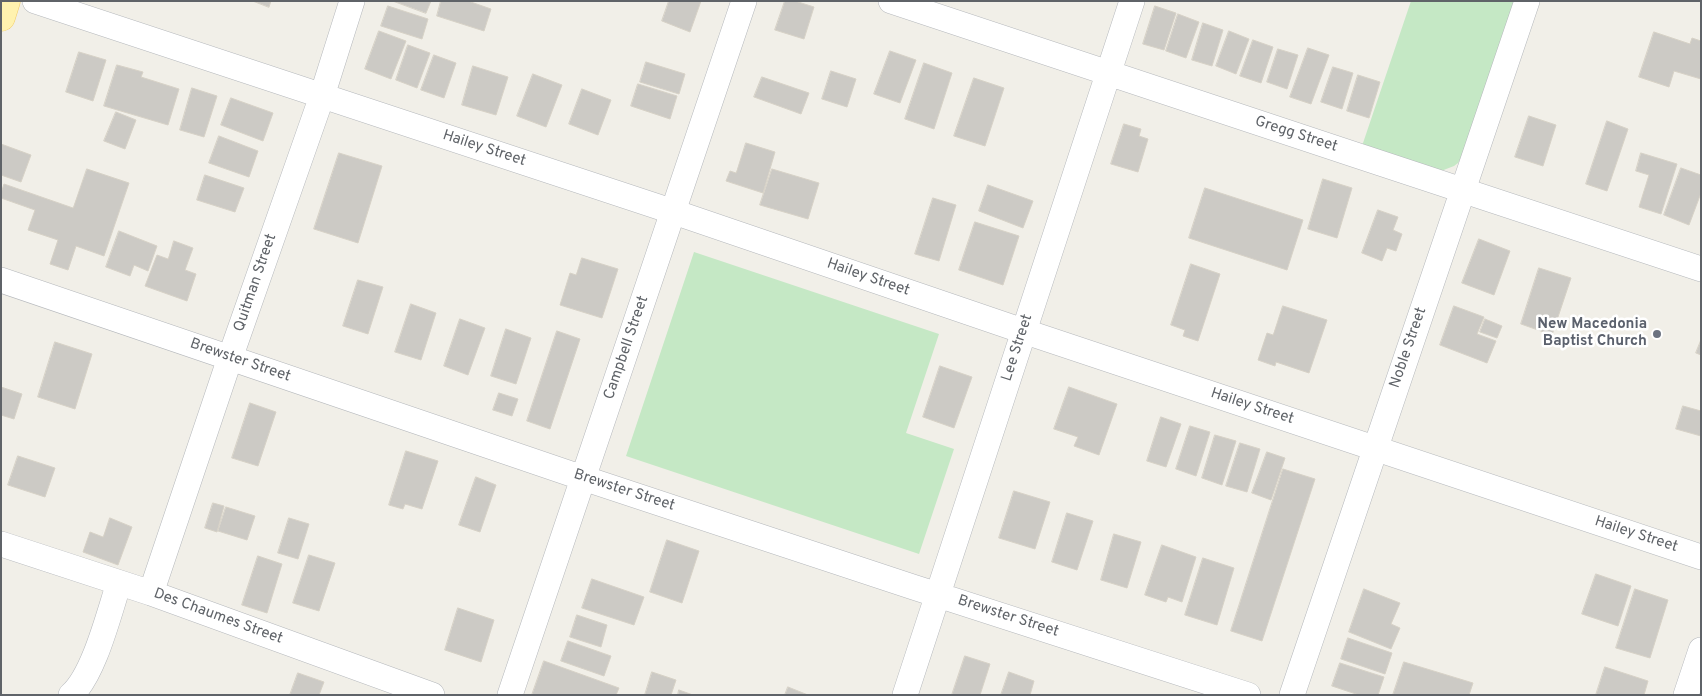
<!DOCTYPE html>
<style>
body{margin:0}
#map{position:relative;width:1702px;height:696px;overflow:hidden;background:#f1efe8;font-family:Overpass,sans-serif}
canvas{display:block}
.frame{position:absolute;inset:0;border:2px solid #5f6368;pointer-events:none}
</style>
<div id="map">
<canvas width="1702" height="696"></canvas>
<div class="frame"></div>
</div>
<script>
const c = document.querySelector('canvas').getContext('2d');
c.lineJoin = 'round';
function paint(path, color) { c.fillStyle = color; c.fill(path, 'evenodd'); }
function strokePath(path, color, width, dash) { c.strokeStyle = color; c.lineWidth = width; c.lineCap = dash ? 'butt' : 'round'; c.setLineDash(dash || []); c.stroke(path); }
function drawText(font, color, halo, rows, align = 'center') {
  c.font = font + ' Overpass,sans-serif'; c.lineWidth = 5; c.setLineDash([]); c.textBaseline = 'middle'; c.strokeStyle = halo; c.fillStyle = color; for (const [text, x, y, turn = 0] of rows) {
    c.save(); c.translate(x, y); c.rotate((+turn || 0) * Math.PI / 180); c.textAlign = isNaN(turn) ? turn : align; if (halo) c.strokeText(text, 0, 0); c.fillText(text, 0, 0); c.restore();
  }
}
paint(new Path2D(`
 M1411,1H1517L1463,155L1458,163L1454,166L1441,171L1362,146Z
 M694,252L939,334L906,433L954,449L919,554L626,456Z`), '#c5e8c5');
const building = new Path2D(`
 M253,1H271L269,7Z
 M393,1H431L426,13Z
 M441,1H468L491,9L484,31L437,16Z
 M669,1H701L690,32L662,21Z
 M785,1H795L814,7L804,39L775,30Z
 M388,6L428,19L422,39L381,26Z
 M1155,6L1176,13L1164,50L1143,44Z
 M1178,14L1199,22L1186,58L1166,51Z
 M1203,23L1223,30L1212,66L1192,60Z
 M379,31L406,41L391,79L365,69Z
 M1229,31L1249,39L1236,74L1216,66Z
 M1654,32L1690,44L1692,38L1701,41V79L1674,71L1669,87L1639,77Z
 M1253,40L1273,47L1261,83L1240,76Z
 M408,45L430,53L417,88L396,80Z
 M1308,48L1329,55L1311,104L1290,97Z
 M1278,49L1298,55L1287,89L1267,82Z
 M890,51L916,60L900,103L874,94Z
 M79,52L106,60L93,101L66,92Z
 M434,55L456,63L444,98L421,90Z
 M646,62L685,74L679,94L640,82Z
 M924,63L952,73L934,129L905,119Z
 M117,65L143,72L141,77L179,89L168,125L104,106Z
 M473,66L508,77L496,115L462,105Z
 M1333,67L1353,73L1342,109L1321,102Z
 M831,71L856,79L847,107L822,99Z
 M533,74L562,85L546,127L517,116Z
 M1358,75L1380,82L1369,118L1347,111Z
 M762,77L809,93L801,114L754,97Z
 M974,78L1004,88L985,146L954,136Z
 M638,84L677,96L670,119L631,106Z
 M192,88L217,96L204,137L180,130Z
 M582,89L611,100L598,135L569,124Z
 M231,98L273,113L263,141L221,125Z
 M116,112L136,120L125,149L104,141Z
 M1529,116L1556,125L1543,166L1515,157Z
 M1607,121L1628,129L1607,191L1586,184Z
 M1124,124L1141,129L1139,136L1148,139L1138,172L1111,164Z
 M219,136L258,151L249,177L209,163Z
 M746,143L775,152L763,193L726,181L730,171L736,173Z
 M1,144L31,155L21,182L1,175Z
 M339,153L382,166L358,243L314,229Z
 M1641,153L1677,164L1661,214L1639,207L1649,175L1636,171Z
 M1681,168L1701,175V193L1689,225L1664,215Z
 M87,169L129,183L104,256L76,246L68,270L50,264L58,240L28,230L35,210L1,198V193L4,184L73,208Z
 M772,169L819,183L808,219L760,205Z
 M205,175L244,188L235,212L197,200Z
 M1323,179L1352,188L1337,238L1308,229Z
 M988,185L1033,201L1023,228L979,211Z
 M1205,188L1303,220L1287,270L1189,238Z
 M933,198L956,205L939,261L915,254Z
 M1378,210L1398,217L1393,230L1402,234L1396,251L1387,248L1382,261L1362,253Z
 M975,222L1019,236L1003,285L959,270Z
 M119,231L157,246L148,271L134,265L130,276L106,267Z
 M1479,239L1510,251L1494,295L1462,283Z
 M174,241L193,248L185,270L196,274L187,301L145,286L157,255L168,259Z
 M582,258L618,269L602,318L560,305L570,273L576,275Z
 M1191,264L1220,274L1198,341L1183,336L1185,330L1171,325Z
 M1539,268L1571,278L1552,335L1521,324Z
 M358,280L383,287L368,334L343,326Z
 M411,304L436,313L421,360L395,352Z
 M1283,306L1327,320L1309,373L1276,362L1275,366L1258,360L1267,333L1273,335Z
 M1454,306L1484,317L1477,334L1496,341L1487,363L1440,345Z
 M460,319L485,328L468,375L444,366Z
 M1485,319L1502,326L1497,338L1480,332Z
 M506,329L531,338L516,384L491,376Z
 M557,331L580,339L550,429L527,421Z
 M1701,340V355L1696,353Z
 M55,342L92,354L75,409L38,397Z
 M940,366L972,377L954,428L923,417Z
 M1,387L22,394L14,419L1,415Z
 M1069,387L1117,404L1099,455L1074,446L1078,437L1054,429Z
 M499,393L518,399L512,416L493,410Z
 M250,403L276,412L258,466L232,458Z
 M1683,406L1701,411V436L1676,429Z
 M1161,417L1181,424L1166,467L1147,461Z
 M1190,426L1210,432L1196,476L1176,469Z
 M1215,435L1236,441L1222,485L1202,478Z
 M1240,443L1260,449L1247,492L1226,486Z
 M406,451L438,461L422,509L405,504L403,509L389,505Z
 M1267,452L1285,458L1271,500L1252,493Z
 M18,456L55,468L45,497L8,485Z
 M1283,469L1315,479L1262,641L1231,631Z
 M476,477L496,485L480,532L459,525Z
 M1014,491L1050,502L1035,549L999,538Z
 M213,503L224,506L217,532L205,528Z
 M226,507L255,516L247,540L218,531Z
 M1067,513L1093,521L1077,570L1052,562Z
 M110,518L132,527L118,565L83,552L90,532L103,537Z
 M289,518L309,524L298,559L278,553Z
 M1114,534L1141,542L1127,588L1101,580Z
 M667,540L699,551L682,603L650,592Z
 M1162,545L1196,557L1182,602L1168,597L1166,602L1145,595Z
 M309,555L335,563L319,611L293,603Z
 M258,556L282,564L267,613L242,605Z
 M1203,558L1234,568L1217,625L1185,615Z
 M1596,574L1631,586L1618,626L1582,614Z
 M592,579L644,597L634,625L582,608Z
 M1364,589L1400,603L1391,624L1400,628L1391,649L1349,632Z
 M1635,589L1668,600L1650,658L1616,648Z
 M458,608L494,620L481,662L445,650Z
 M577,615L607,625L601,647L570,637Z
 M1348,638L1392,653L1385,674L1341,659Z
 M568,641L611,656L604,676L561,661Z
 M965,656L990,664L980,695H952Z
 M544,661L619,688L616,695H532Z
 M1404,662L1473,683L1469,695H1393Z
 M1340,663L1384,677L1378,695H1359L1332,686Z
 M1605,667L1648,681L1644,695H1596Z
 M652,672L676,680L671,695H645Z
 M1009,672L1034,681L1030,695H1001Z
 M298,673L324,682L319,695H290Z
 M788,687L808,695H785Z
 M679,690L693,695H678Z`);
paint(building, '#cccac5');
strokePath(building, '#d6d1c6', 1);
const minor = new Path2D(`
 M35,1L674,212L1023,331L1701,557
 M891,1C1161,92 1431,179 1701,269
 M1,280L583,478L913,587L1248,695
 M1,544L151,593L432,695
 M151,593L230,358L322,96L352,1
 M71,695C94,675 109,613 119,583
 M510,695L744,1
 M905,695L1132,1
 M1292,695L1527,1
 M1686,695L1701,650`);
const major = new Path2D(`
 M1,17L6,1`);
strokePath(minor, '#b5b8bc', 26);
strokePath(major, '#f2c960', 29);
strokePath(minor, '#fff', 25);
strokePath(major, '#fff2af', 28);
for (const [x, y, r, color] of [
 [1657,334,5,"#6b7280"]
]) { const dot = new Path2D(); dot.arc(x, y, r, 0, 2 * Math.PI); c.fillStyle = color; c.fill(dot); strokePath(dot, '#fff', 2); }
drawText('15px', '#5f6368', '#fff', [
 ["Gregg Street",1296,135,18],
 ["Hailey Street",484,149,18],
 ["Hailey Street",868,278,19],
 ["Quitman Street",256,283,-71],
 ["Campbell Street",627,348,-71],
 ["Lee Street",1018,348,-72],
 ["Noble Street",1409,348,-71],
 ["Brewster Street",240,361,19],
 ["Hailey Street",1252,407,18],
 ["Brewster Street",624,491,18],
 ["Hailey Street",1636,535,18],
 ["Des Chaumes Street",218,617,20],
 ["Brewster Street",1008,617,18]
]);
drawText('bold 15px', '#5b616d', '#fff', [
 ["New Macedonia",1647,325],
 ["Baptist Church",1647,342]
], 'right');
</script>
